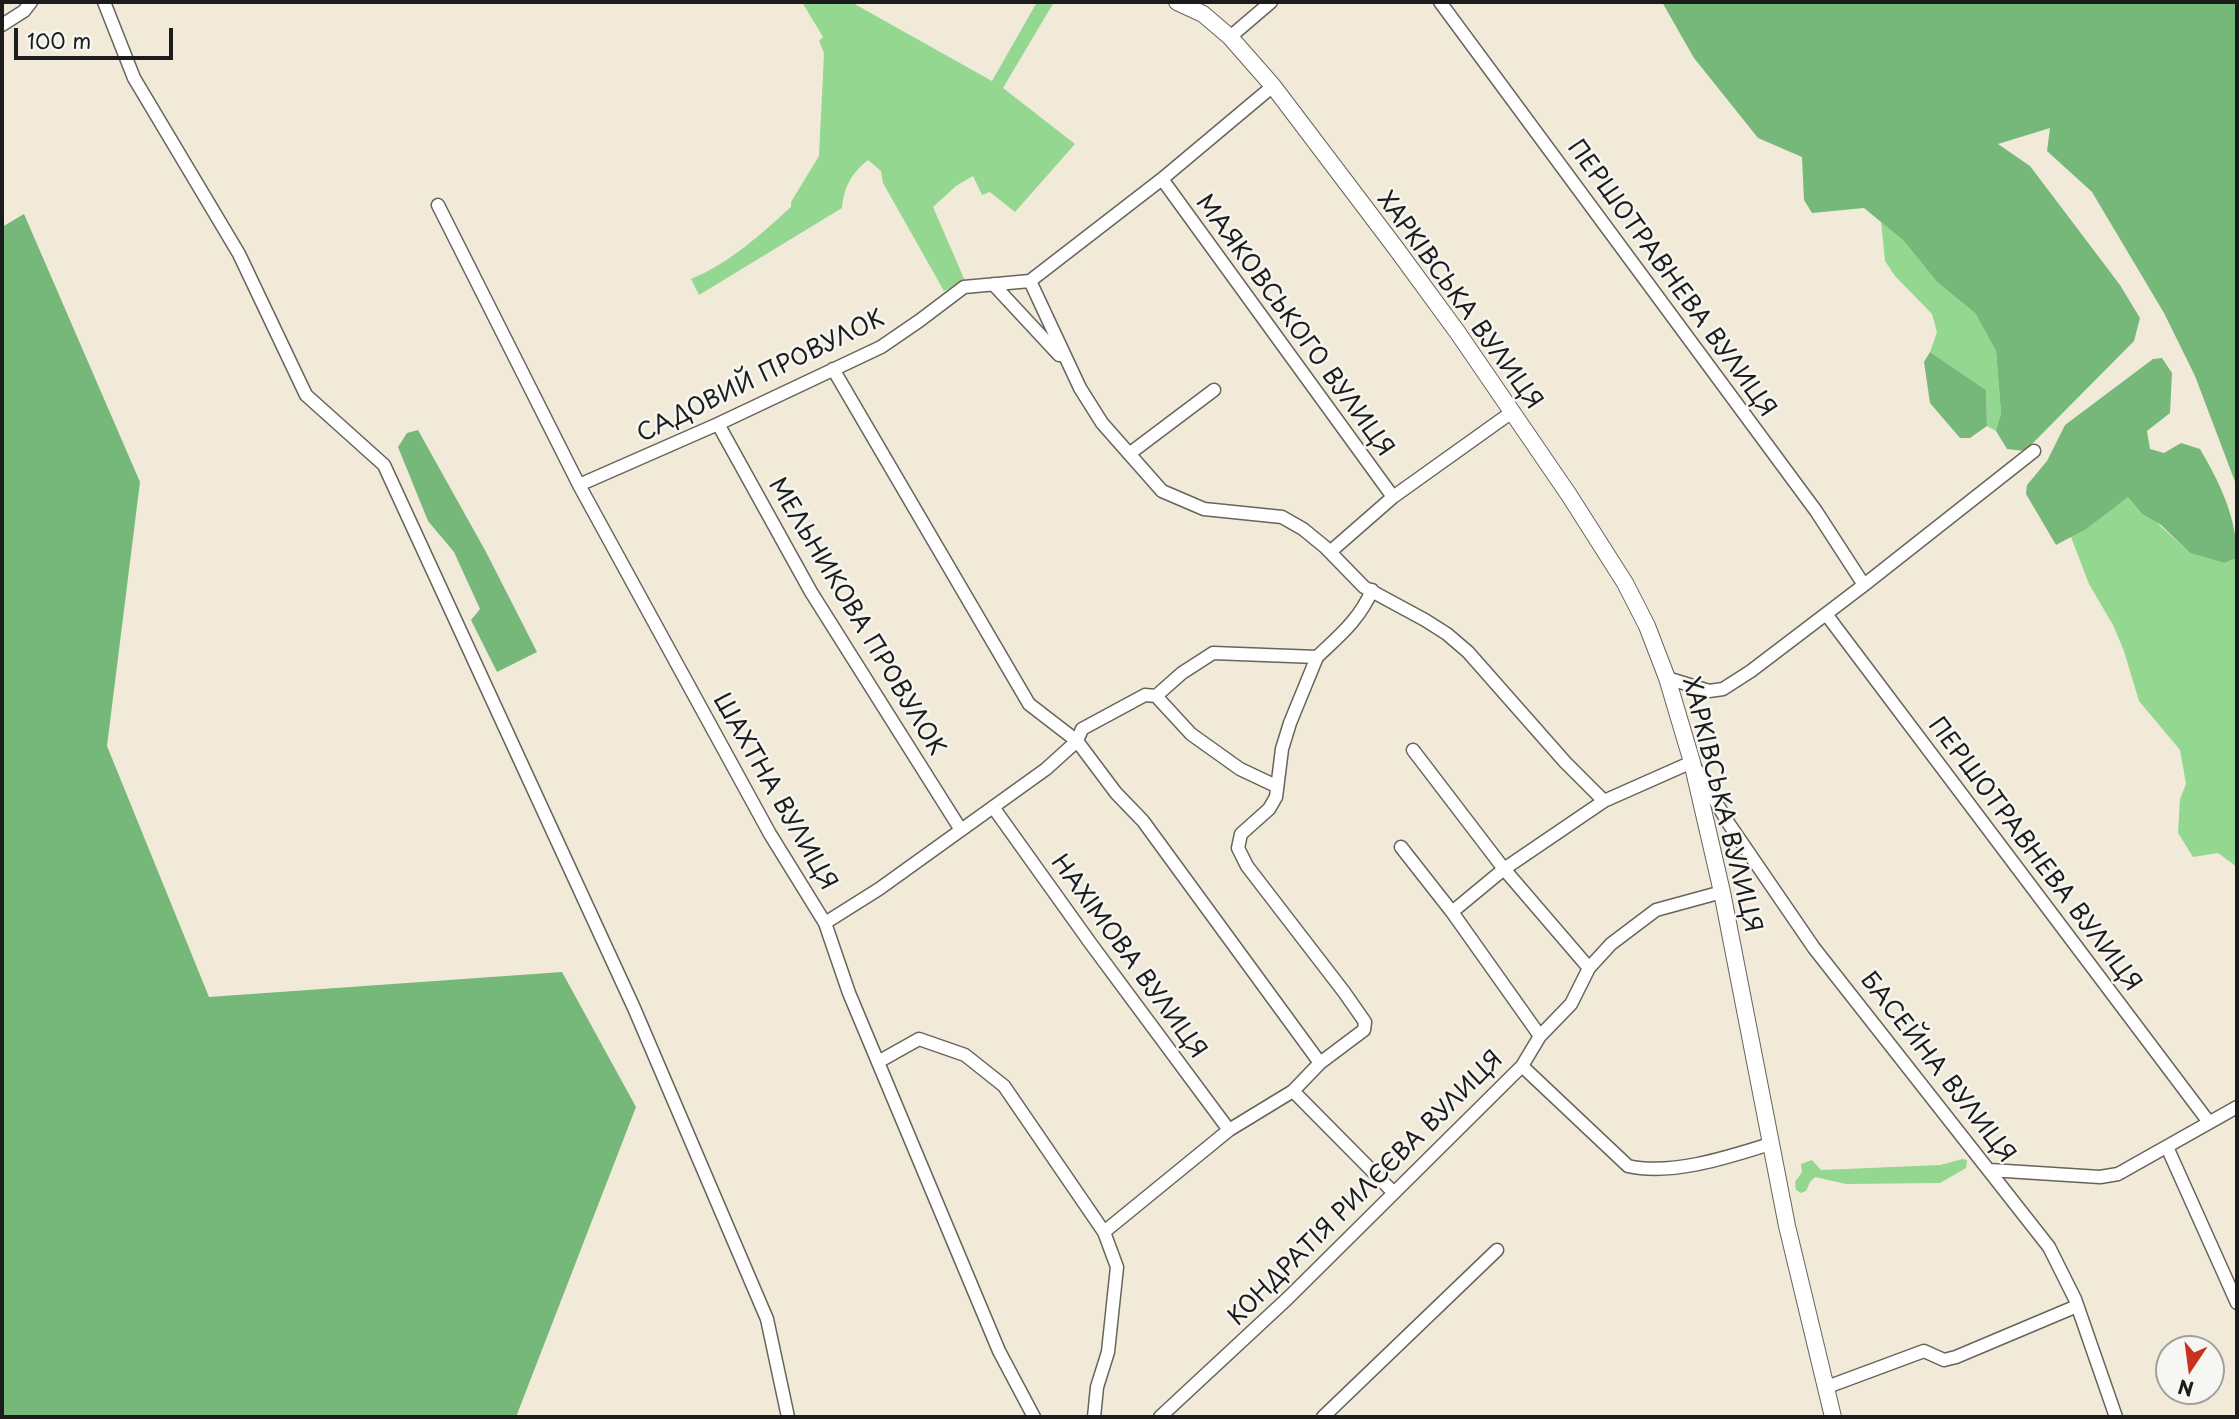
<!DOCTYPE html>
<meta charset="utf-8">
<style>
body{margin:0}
#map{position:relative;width:2239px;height:1419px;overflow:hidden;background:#f2ead8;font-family:"Playpen Sans",sans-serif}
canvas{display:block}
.frame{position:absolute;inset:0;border:4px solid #1c1c1c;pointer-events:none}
.north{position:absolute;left:2155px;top:1335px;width:70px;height:70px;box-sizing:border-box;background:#f6f6f2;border:2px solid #9f9f9c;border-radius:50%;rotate:193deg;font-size:19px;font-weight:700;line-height:28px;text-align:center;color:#1c1c1c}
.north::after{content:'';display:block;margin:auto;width:24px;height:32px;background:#c8321e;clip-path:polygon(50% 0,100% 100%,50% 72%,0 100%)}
.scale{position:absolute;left:14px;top:28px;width:159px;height:32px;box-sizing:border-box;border:4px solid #1c1c1c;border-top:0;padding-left:9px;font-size:21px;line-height:24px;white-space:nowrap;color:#1c1c1c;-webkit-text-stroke:5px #f6f6f2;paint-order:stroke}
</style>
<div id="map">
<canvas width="2239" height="1419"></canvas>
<div class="frame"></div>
<div class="north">N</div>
<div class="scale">100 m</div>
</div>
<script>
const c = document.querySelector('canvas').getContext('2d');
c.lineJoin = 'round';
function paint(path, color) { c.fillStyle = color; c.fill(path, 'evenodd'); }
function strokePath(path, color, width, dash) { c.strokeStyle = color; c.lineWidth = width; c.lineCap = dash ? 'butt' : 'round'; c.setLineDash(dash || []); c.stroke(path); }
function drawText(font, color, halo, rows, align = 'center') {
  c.font = font + ' "Playpen Sans",sans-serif'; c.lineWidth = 5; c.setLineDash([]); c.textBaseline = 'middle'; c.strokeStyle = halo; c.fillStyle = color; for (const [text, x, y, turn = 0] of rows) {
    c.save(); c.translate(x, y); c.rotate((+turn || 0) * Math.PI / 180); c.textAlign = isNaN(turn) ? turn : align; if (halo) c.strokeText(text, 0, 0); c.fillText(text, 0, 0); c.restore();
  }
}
paint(new Path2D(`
 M802,2H851L992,81L1037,2H1054L1003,88L1075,144L1015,212L990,192L982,195L973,176L956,186L933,207L965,281L944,291L883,183L881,171L868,160C851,174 844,187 842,208L699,295L691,279C730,263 761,234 791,207V202L819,156L824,53L819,41L823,37Z
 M1881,221L1903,240L1937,282L1975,313L1996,351L2001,413L1996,431L1987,426L1986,390L1930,352L1937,332L1932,314L1895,276L1885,261Z
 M2128,497L2142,514L2156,522L2190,553L2224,563L2237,558V867L2218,853L2193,857L2178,833L2180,799L2186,784L2180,750L2139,701L2124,651L2113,625L2089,584L2071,537Z
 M1963,1159L1967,1160L1966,1168L1940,1183L1846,1184L1815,1177L1810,1182L1806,1191L1801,1193L1796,1190L1795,1182L1802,1172L1801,1164L1812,1160L1821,1170L1940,1165Z`), '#93d790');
paint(new Path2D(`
 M1662,2H2237V487L2195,376L2164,313L2092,192L2047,151L2050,128L1998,144L2030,166L2120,285L2140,318L2134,341L2025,451L2007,449L1996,431L2001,413L1996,351L1975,313L1937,282L1903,240L1864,208L1812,213L1804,200L1802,157L1758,138L1694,58Z
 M24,214L140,482L107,746L209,997L562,972L636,1107L516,1417H2V227Z
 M1930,352L1986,390L1987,426L1970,438H1960L1930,403L1924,362Z
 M2162,358L2172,373L2170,413L2147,431L2150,449L2164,453L2181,443L2200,449C2220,483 2237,518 2237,558L2224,563L2190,553L2161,525L2142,514L2128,497L2086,529L2056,545L2026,494L2027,485L2047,461L2065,425L2153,359Z
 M418,430L486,552L537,652L497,672L471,620L480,609L454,552L428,521L398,447L407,433Z`), '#76b87a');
const minor = new Path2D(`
 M104,2L134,78L239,254L306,395L384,465L634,1008L767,1319L788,1417
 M1440,2L1816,511L1864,585
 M2,25L24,11L31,2
 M1230,37L1271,2
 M1162,179L1393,497
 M438,205L579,485L770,834L825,923L849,993L999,1351L1034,1417
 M1030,281L1080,388L1102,423L1162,491L1204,509L1282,517L1303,529L1325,547L1364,587L1425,620L1447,634L1468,652L1565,762L1604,801
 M1030,281L1162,179L1273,86
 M993,284L1059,355
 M833,369L1029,704L1077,741L1116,793L1143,821L1320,1063
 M718,424L811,592L961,830
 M1129,454L1214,390
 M579,485L718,424L881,347L919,321L964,287L1030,281
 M1330,552L1393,497L1512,412
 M1826,614L2208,1121
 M1667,678L1709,691L1723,689L1751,671L1864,585L2034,451
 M1156,696L1191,734L1240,769L1276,786
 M1413,750L1504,869L1589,968
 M993,807L1091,944L1229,1130
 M1401,847L1452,912L1540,1036
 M1452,912L1504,869L1604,801L1692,762L1729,824L1814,948L2049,1247L2075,1299L2116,1417
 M825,923L879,889L1046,769L1077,741L1082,729L1145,695L1156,696L1182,673L1213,653L1317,657C1339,636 1360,619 1372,590
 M878,1062L919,1039L965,1055L1004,1086L1104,1232L1117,1267L1108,1352L1097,1387L1094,1417
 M1522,1066L1628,1166C1671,1176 1729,1157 1770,1144
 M1293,1091L1394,1193
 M2167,1147L2237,1303
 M1990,1170L2100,1177L2118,1174L2237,1107
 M1104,1232L1229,1130L1293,1091L1320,1063L1364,1030L1365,1022L1344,992L1247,866L1238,848L1241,834L1269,809L1276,797L1282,749L1290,723L1317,657
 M1827,1387L1924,1351L1944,1360L1956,1357L2077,1306
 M1160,1417L1288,1298L1522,1066L1540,1036L1571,1004L1589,968L1611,944L1656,910L1722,892
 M1323,1417L1497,1250`);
const major = new Path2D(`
 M1177,2L1203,14L1230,37L1273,86L1395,247L1458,333L1569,495L1625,583L1647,626L1667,678L1692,762L1722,892L1787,1226L1833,1417`);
strokePath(minor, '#67645e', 15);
strokePath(major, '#67645e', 18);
strokePath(minor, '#fff', 12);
strokePath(major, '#fff', 16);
drawText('24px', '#1c1c1c', '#f6f6f2', [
 ["ПЕРШОТРАВНЕВА ВУЛИЦЯ",1671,279,54],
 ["ХАРКІВСЬКА ВУЛИЦЯ",1459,301,54],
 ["МАЯКОВСЬКОГО ВУЛИЦЯ",1294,326,54],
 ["САДОВИЙ ПРОВУЛОК",761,377,-26],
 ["МЕЛЬНИКОВА ПРОВУЛОК",856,617,59],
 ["ШАХТНА ВУЛИЦЯ",774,792,60],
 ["ХАРКІВСЬКА ВУЛИЦЯ",1721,805,76],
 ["ПЕРШОТРАВНЕВА ВУЛИЦЯ",2034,855,53],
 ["НАХІМОВА ВУЛИЦЯ",1128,957,54],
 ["БАСЕЙНА ВУЛИЦЯ",1937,1068,52],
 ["КОНДРАТІЯ РИЛЄЄВА ВУЛИЦЯ",1366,1189,-45]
]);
</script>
